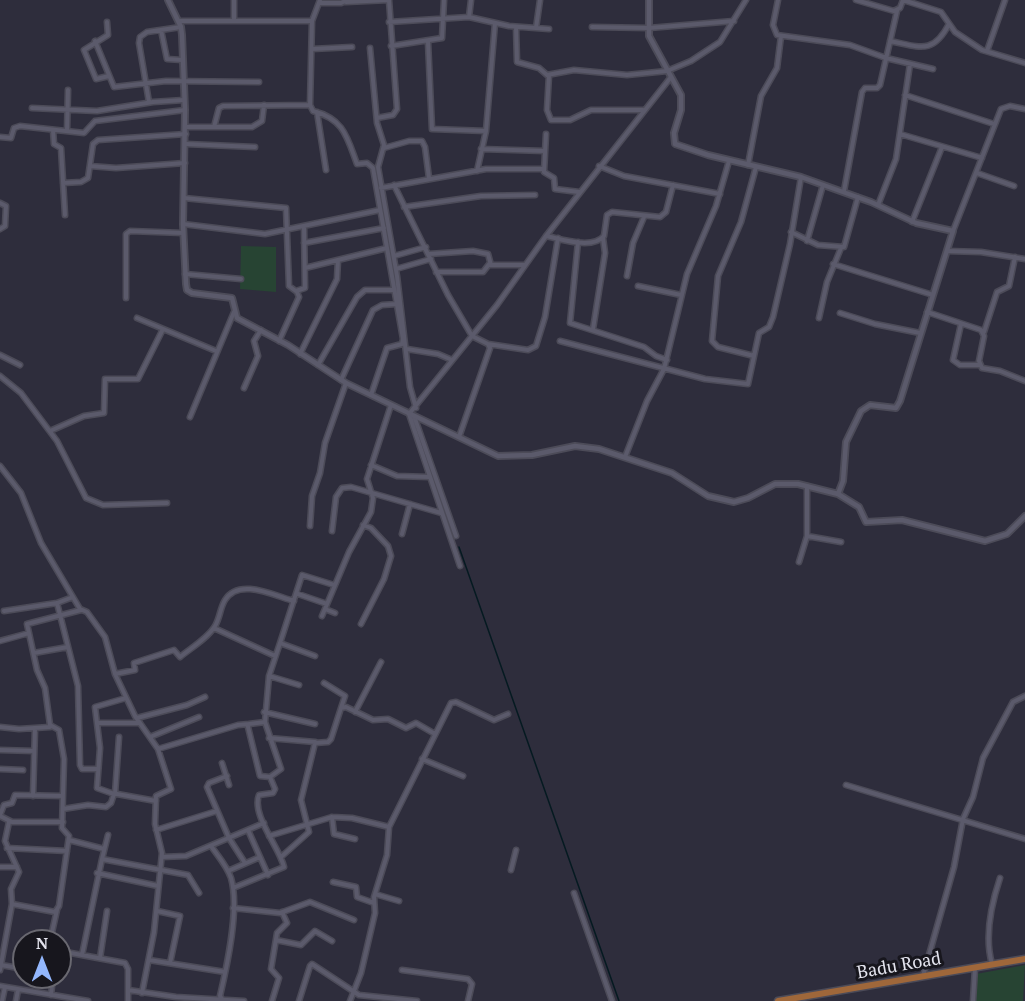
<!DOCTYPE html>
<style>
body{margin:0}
#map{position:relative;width:1025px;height:1001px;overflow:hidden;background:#2e2d3c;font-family:"PT Serif",serif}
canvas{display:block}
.north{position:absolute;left:12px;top:929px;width:60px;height:60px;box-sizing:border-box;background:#17161d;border:2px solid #696870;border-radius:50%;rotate:0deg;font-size:16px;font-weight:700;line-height:24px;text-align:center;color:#e3e3ed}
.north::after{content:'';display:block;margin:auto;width:21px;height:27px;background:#93b7fd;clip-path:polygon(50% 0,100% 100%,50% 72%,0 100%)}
</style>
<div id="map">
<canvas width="1025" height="1001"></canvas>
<div class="north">N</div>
</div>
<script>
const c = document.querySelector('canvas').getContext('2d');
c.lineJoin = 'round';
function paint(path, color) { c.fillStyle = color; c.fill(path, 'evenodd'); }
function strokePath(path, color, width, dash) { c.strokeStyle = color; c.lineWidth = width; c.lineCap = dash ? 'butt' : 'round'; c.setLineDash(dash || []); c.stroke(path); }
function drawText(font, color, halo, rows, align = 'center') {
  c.font = font + ' "PT Serif",serif'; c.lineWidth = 6; c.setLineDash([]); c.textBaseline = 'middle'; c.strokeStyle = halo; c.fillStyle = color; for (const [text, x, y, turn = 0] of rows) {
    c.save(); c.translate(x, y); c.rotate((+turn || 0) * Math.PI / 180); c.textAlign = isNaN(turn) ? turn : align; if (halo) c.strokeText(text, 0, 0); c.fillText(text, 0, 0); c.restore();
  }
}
paint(new Path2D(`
 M241,246L276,247V292L240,289Z
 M1025,965L1023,1001H972L976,974Z`), '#274433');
strokePath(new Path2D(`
 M459,547L619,1001`), '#051a21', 1.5);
const minor = new Path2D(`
 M234,0V21
 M320,0L312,21L310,105L313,111C344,119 347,137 357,164L367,163L373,168L403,339L402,344L387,348L371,395
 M778,0L773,25L777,35L850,45L886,58L933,69
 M856,0L894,11L900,8L903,0L941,12L955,32L982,50L1025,63
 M346,2L389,0
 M319,3H341L347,0
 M469,17L509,26L549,29
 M179,21H312
 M107,22L108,35L84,50L96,79L109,76
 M389,22L469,17L471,0
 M516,27L517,62L539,68L547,75L574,70L627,75L667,71L691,61L720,42L746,0
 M592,27L649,28L734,21
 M536,28L540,0
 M161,30L167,59L182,60
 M95,41L114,87L166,81L259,82
 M890,41C920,47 933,55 949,24
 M428,42L432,129L486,131
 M391,46L442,38L444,0
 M370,48L377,123L384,145L378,167L397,276L410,387L416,408
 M312,49L352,47
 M987,51L1005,0
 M549,75L547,110L551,120H570L591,110H643
 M905,95L994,124
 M149,102L139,43L140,37L147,32L181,27
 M32,108L97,111L153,102L184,100
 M317,112L326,170
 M377,118L393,115L397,109L389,0
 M185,127H252L262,121L264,105
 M214,127L219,108L223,106L310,105
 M53,130L54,144L61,148L65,215
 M67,131L68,90
 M546,134L544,172L554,178L555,189L579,192
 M900,134L982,158
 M0,137L11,138L14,128L20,126L84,133L95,121L185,110
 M186,144L255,147
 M384,148L409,141H422L425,147L429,178
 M481,149L545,151
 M748,165L761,96L777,68L781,36
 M90,166L116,168L185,163
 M599,166L624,176L720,194
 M477,171L486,131L495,23
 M977,173L1014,186
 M63,183L81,182L88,178L93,144L98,140L186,134
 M394,185L448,295L472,336L488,344L490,348L459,437
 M381,188L486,169H544
 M844,191L862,92L865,88H877L880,85L897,11
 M184,198L286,208L289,286L297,292L299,297L279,341
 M0,203L6,206L5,226L0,229
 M878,205L896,159L910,64
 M404,207L481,196L535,195
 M912,222L942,147
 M183,224L265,234L380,210
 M953,231L1001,109L1010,106L1025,109
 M791,232L818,245L844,247L858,197
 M546,236C561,239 592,250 604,236L607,215L612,212L660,217L666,212L673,185
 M807,241L823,185
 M578,242L570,323L644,347L656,356L667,360
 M304,243L384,228
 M947,251L981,252L1025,259
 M429,254L473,251L488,254L491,265H525
 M394,256L426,247
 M833,264L933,295
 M305,268L387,248
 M396,269L431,259
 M436,272H483L490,263
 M185,274L241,279
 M627,276L633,243L644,217
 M638,286L681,295
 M296,291L305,288L304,226
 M126,298V234L130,231L183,233
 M927,312L981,330L984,336L979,361L982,368L1000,371L1025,381
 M840,313L875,324L920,333
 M137,318L216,351
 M819,318L827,282L841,248
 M961,324L953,360L960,365H980
 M593,329L605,253L603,238
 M984,332L997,292L1009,286L1015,257
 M560,341L705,379L748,384L759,333L769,327L773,317L790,244L801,177
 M488,344L528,350L536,346L545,317L558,238
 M407,349L438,354L452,360
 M300,354L337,279L338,260
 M0,355L20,365
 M754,356L718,347L712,341L718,276L741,222L756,167
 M318,365L357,297L365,290H394
 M0,376L21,393L57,441L86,498L103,505L167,503
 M341,380L373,310L382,305L397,304
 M244,388L258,356L254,341L261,330
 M414,416L456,536
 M190,417L234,312
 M50,431L84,416L104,413L105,379H138L163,329
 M625,457L647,401L664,369L687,274L716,206L729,161
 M371,465L397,476L429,477
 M0,466L21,493L41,543L80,609L87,612L105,637L115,674L135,716L158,749L171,789L156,796L155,824L162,853L154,932L142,993
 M310,526L312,496L320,473L325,443L346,383
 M332,531L336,497L342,488L351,487L441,513
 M402,534L410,504
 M807,536L841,542
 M799,562L807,536V486
 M460,566L409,414L497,305L546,236L671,77
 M298,594L327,604
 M73,597L57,603L78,686L80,765L82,769H98
 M325,609L335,613
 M4,611L57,603
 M322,616L349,552L371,512L373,498L367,479L391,405
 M361,624L384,579L391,556L388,546L371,528L363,525
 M214,628L275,656
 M0,641L29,633
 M280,643L302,575L334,585
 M34,653L68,647
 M115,674L135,670L134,663L174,650L180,657C191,648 208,638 215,626C220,618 220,608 225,600C239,577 275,596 294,601
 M269,676L280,643L315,656
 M324,683L345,696L341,708
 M264,712L315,724
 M355,712L381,662
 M137,718L187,705L205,697
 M265,722L249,724L248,727L260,776L270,777
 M97,723H140
 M0,727L19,729L50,727
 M150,737L199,717
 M269,738L315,742
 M158,749L238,725L249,724
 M0,750L34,751
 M422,759L463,776
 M222,763L229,785
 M0,769L23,770
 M227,776L209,783L207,787L229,838L245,863
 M846,785L1025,839
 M114,794L97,788L100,748L95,707L126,698
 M115,794L119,737
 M33,796L35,729
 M63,809L88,805L106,807L111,803L114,794H117L156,801
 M0,815L4,805L12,803L15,795L63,796
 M0,816L12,822H63
 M332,817L334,834L355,839
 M9,822L5,841L19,872L11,889L12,904L55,912L59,906L69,836L62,828L64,759L59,730L50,725L45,688L37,670L27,624L81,610
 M156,830L217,811
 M248,830L268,875
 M269,836L332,817L352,818L389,827L451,703L456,702L494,720L508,714
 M69,840L104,849
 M211,846C218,856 227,866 231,878C240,908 227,966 220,996L222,999
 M7,848L67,851
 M162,857L186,856L264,823
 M281,857L309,832L301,800L315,743L328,742L331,739L341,708L346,707L373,720L388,719L406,728L416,723L435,734
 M102,859L108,835
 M0,867H17
 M511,870L516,850
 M228,871L260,857
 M97,873L158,886
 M333,882L356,887L357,897L374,903
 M233,888L284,867C280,848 251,815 259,795L273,793L275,789L270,777L281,769L265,722L269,676L299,685
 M574,893L612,1001
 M375,894L399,901
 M233,908L280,913L310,902L354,920
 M157,911L180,916L170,963
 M276,940L301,945L315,931L332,941
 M50,941L57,910
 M60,951L125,963L128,969V1001
 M82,955L102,859L188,875L199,893
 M100,958L107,911
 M149,960L225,972
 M992,964C984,936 991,905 1000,878
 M1,965L24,969
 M0,970L12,904
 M402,970L468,979L472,984L468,1001
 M923,976L954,867L963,819L973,797L983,758L1013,702L1025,696
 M0,986L88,1001
 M128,990L176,997L244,1001
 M51,995L53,977
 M2,1001L5,987
 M16,1001L18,990
 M272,1001L279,978L271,969L277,933L287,923L282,912
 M299,1001L310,966L312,964L359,995L417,1001
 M350,1001L361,973L375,913L374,897L387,855L389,827
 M973,1001L975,968`);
const tertiary = new Path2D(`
 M168,0L181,27L182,35L185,110L183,224L186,284L187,290L192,293L232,298L237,318L288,345L346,383L498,456L532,455L575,446L599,449L672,473L708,496L734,502L748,498L775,484H798L838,494L859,507L866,522L902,520L985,541L1007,534L1025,516
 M649,0V36L681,95V110L674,133L675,144L708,155L801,177L871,202L916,223L953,231L900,401L896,408L870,405L861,411L846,442L843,481L838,494`);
const primary = new Path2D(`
 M778,1001L1025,959`);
strokePath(minor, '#4c4b58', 7);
strokePath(tertiary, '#4c4b58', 8);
strokePath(primary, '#4c4b58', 9);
strokePath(minor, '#5b5a6b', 4);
strokePath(tertiary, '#5b5a6b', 4.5);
strokePath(primary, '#9f673a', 6);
drawText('18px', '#e3e3ed', '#17161d', [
 ["Badu Road",899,966,-10]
]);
</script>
